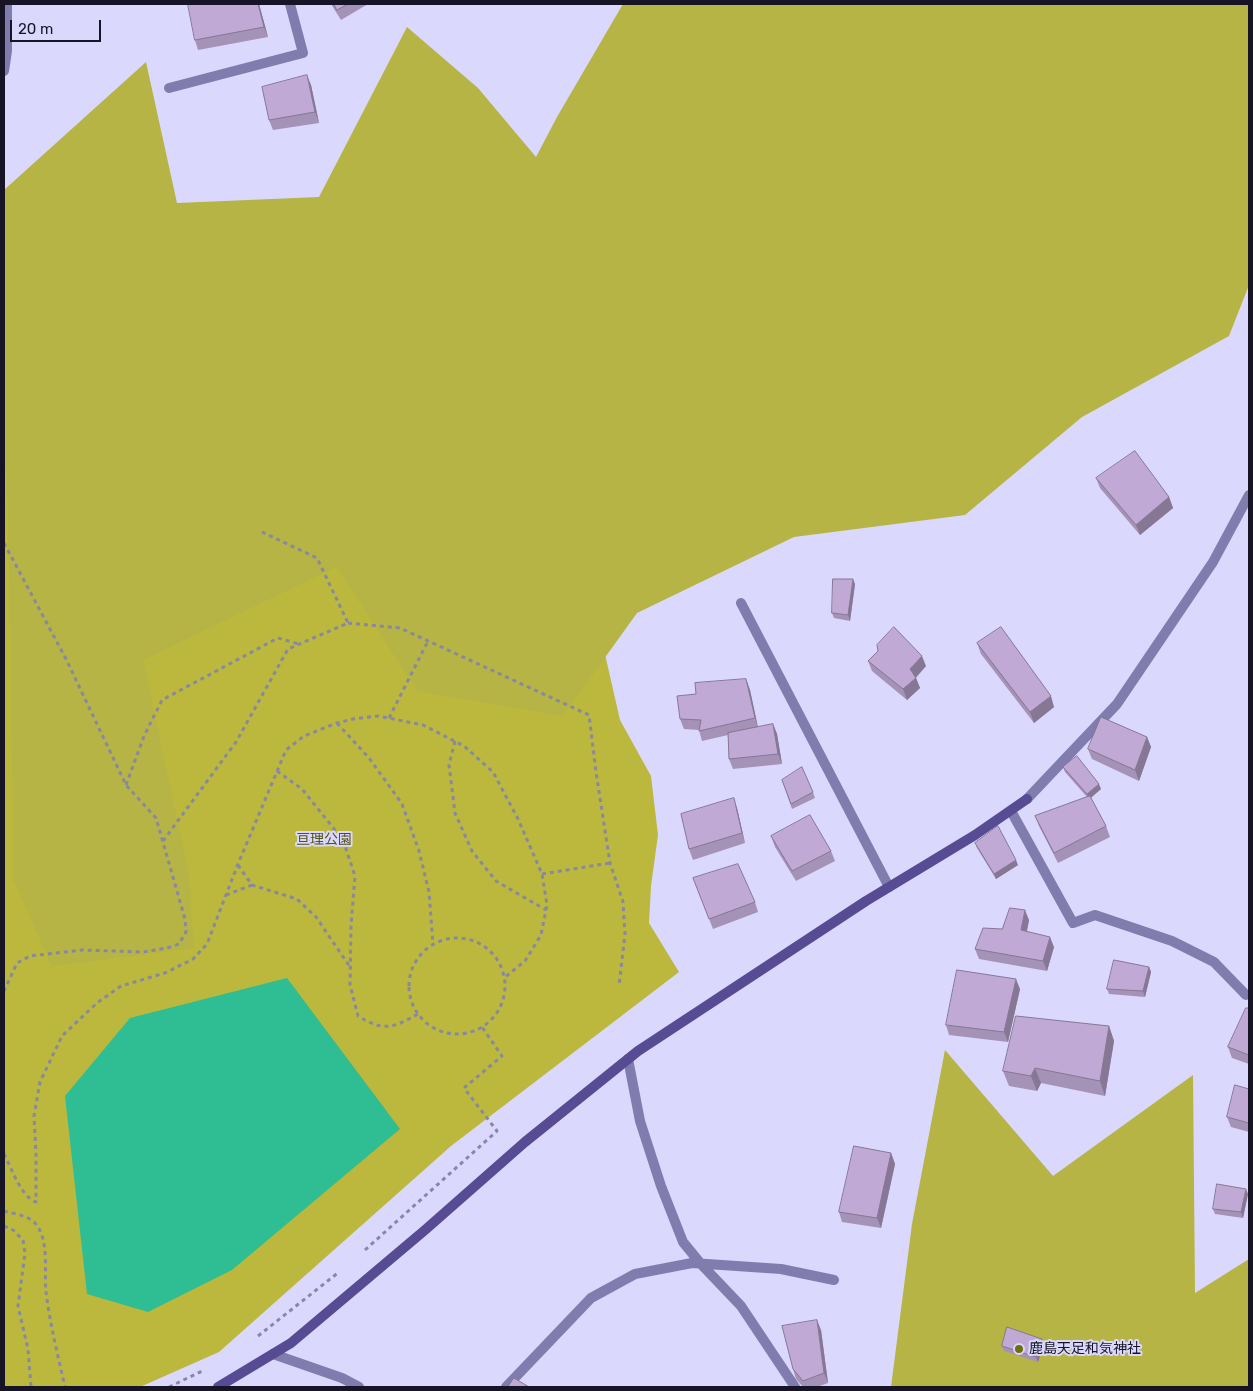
<!DOCTYPE html>
<meta charset="utf-8">
<style>
body{margin:0}
#map{position:relative;width:1253px;height:1391px;overflow:hidden;background:#dad8fd;font-family:Rubik,sans-serif}
canvas{display:block}
.frame{position:absolute;inset:0;border:5px solid #171525;pointer-events:none}
.scale{position:absolute;left:10px;top:20px;width:91px;height:22px;box-sizing:border-box;border:2px solid #171525;border-top:0;padding-left:6px;font-size:15px;line-height:18px;white-space:nowrap;color:#171525;-webkit-text-stroke:4px #dad8fd;paint-order:stroke}
</style>
<div id="map">
<canvas width="1253" height="1391"></canvas>
<div class="frame"></div>
<div class="scale">20 m</div>
</div>
<script>
const c = document.querySelector('canvas').getContext('2d');
c.lineJoin = 'round';
function paint(path, color) { c.fillStyle = color; c.fill(path, 'evenodd'); }
function strokePath(path, color, width, dash) { c.strokeStyle = color; c.lineWidth = width; c.lineCap = dash ? 'butt' : 'round'; c.setLineDash(dash || []); c.stroke(path); }
function drawText(font, color, halo, rows, align = 'center') {
  c.font = font + ' Rubik,"Noto Sans JP",sans-serif'; c.lineWidth = 4; c.setLineDash([]); c.textBaseline = 'middle'; c.strokeStyle = halo; c.fillStyle = color; for (const [text, x, y, turn = 0] of rows) {
    c.save(); c.translate(x, y); c.rotate((+turn || 0) * Math.PI / 180); c.textAlign = isNaN(turn) ? turn : align; if (halo) c.strokeText(text, 0, 0); c.fillText(text, 0, 0); c.restore();
  }
}
paint(new Path2D(`
 M4,250L526,308L620,720L651,776L658,835L651,886L649,923L679,972L451,1146L219,1352L140,1387H4Z`), '#bbb83d');
paint(new Path2D(`
 M623,4H1249V285L1229,336L1082,417L965,515L794,537L637,613L563,716L418,691L336,567L143,660L189,876L194,948L52,966L14,881L8,501L4,435V190L146,62L177,203L319,197L407,27L478,88L536,157L557,117Z
 M945,1050L1053,1176L1193,1075L1195,1293L1249,1259V1387H891L912,1224Z`), '#b6b444');
paint(new Path2D(`
 M287,978L400,1129L232,1270L148,1312L87,1294L65,1096L130,1018Z`), '#2fbd93');
strokePath(new Path2D(`
 M4,543L66,659L126,785L156,818L185,919L186,932L179,944L167,948L143,952L82,950L30,956L17,963L4,991
 M348,623L400,628L589,715L596,772L610,863L623,902L625,934L619,986
 M389,718L428,641
 M337,723L369,758L402,804L419,851L429,892L433,944
 M455,741L449,765L455,813L472,851L496,881L546,910
 M277,771L302,789L343,840L355,876L351,925L350,985L358,1016C384,1032 393,1028 418,1014
 M126,785L144,736L162,700L278,638L299,644
 M163,841L236,742L288,649L348,623L317,558L262,532
 M238,865L252,885L297,899L316,917L350,967
 M542,874L610,863
 M226,895L252,885
 M409 986a48 48 0 1 1 96 0a48 48 0 1 1-96 0Z
 M4,1154C11,1167 21,1197 36,1202V1154L34,1116L40,1082L62,1036L97,1003L121,986L165,973L193,959L207,944L238,864L286,750L304,736L337,723L353,719L378,716L423,725L464,746L493,772L518,819L542,874L547,905L541,935L525,961L504,978
 M4,1211C15,1214 32,1216 38,1227C49,1245 44,1272 46,1292C50,1324 58,1356 65,1387
 M4,1226L13,1230L23,1240L25,1253L18,1306L28,1349L31,1387
 M365,1250L497,1131L464,1088L502,1056L482,1027
 M258,1336L339,1272
 M169,1387L202,1371`), '#8987a3', 3, [4, 4]);
strokePath(new Path2D(`
 M4,71L7,51V4
 M169,88L303,53L290,4
 M741,603L889,887
 M1027,799L1117,704L1213,562L1249,495
 M1011,811L1073,923L1095,915L1172,941L1214,962L1246,995
 M628,1059L640,1121L661,1186L683,1242L701,1264L741,1306L795,1387
 M273,1354L342,1378L359,1387
 M506,1387L591,1298L635,1274L692,1263L781,1269L834,1280`), '#807cad', 10);
strokePath(new Path2D(`
 M218,1387L291,1343L425,1230L525,1142L638,1051L866,901L975,835L1027,799`), '#574c93', 10);
paint(new Path2D(`
 M259,4L268,37L198,50L195,40Z
 M331,4H368L341,20Z
 M311,85L319,123L273,130L269,120Z
 M1096,478L1169,497L1173,508L1140,535L1100,488Z
 M855,584L850,621L834,618L832,613Z
 M977,643L1054,707L1034,723L981,654Z
 M878,651L926,666L916,678L920,688L907,700L872,671L868,661Z
 M746,679L750,690L758,727L773,724L777,734L782,764L733,769L729,759L728,735L702,741L699,730L684,729L680,719L696,694Z
 M1147,737L1151,747L1139,781L1092,759L1088,749Z
 M1063,767L1101,789L1091,798L1106,826L1110,837L1058,863L1039,826L1035,816L1087,797L1065,772Z
 M782,780L813,792L815,798L792,809Z
 M737,808L745,843L693,860L689,849Z
 M771,836L831,851L835,861L796,881L775,847Z
 M975,843L1018,865L996,879L977,848Z
 M693,878L755,902L758,912L713,929Z
 M1029,920L1027,931L1054,947L1047,971L979,959L975,949L1002,929Z
 M1149,967L1151,972L1145,997L1109,994L1107,989Z
 M1020,989L1008,1042L949,1035L946,1025Z
 M1249,1008V1064L1232,1058L1228,1047Z
 M1109,1026L1114,1041L1105,1096L1041,1083L1037,1091L1009,1086L1003,1071Z
 M1249,1089V1132L1231,1127L1227,1117Z
 M891,1153L895,1164L881,1228L842,1222L839,1212Z
 M1248,1194L1243,1218L1215,1214L1213,1209Z
 M821,1330L828,1383L817,1387H803L796,1379L793,1369Z
 M1044,1344L1038,1362L1004,1351L1002,1346Z`), '#a592b7');
paint(new Path2D(`
 M258,4H259L268,37L264,27Z
 M307,75L311,85L319,123L315,112Z
 M1169,497L1173,508L1140,535L1136,525Z
 M853,579L855,584L850,621L848,615Z
 M922,656L926,666L914,679L910,669Z
 M916,678L920,688L907,700L903,689Z
 M746,679L750,690L758,728L755,718Z
 M1051,696L1054,707L1034,723L1030,712Z
 M773,724L777,734L782,764L778,754Z
 M1147,737L1151,747L1139,781L1135,770Z
 M1099,784L1101,789L1089,799L1087,794Z
 M734,798L737,808L745,843L742,833Z
 M1016,860L1018,865L996,879L994,874Z
 M1025,910L1029,920L1025,940L1021,930Z
 M1050,937L1054,947L1047,971L1043,961Z
 M1149,967L1151,972L1145,997L1143,991Z
 M1016,979L1020,989L1008,1042L1004,1032Z
 M1109,1026L1114,1041L1105,1096L1100,1081Z
 M1035,1068L1041,1083L1037,1091L1031,1076Z
 M891,1153L895,1164L881,1228L877,1218Z
 M1246,1189L1248,1194L1243,1218L1241,1212Z
 M817,1320L821,1330L828,1383L824,1373Z
 M1042,1339L1044,1344L1038,1362L1036,1357Z`), '#867795');
const building = new Path2D(`
 M188,4H258L264,27L195,40Z
 M334,4H348L337,10Z
 M307,75L315,112L269,120L262,87Z
 M1135,451L1169,497L1136,525L1096,478Z
 M833,579H853L848,615L832,613Z
 M894,627L922,656L910,669L916,678L903,689L868,661L878,651L877,645Z
 M1001,627L1051,696L1030,712L977,643Z
 M746,679L755,718L699,731L701,720L680,719L677,696L696,694L695,683Z
 M1101,717L1147,737L1135,770L1088,749Z
 M773,724L778,754L729,759L728,733Z
 M1077,756L1099,784L1087,794L1063,767Z
 M802,767L813,792L791,804L782,780Z
 M1090,796L1106,826L1054,853L1035,816Z
 M734,798L742,833L689,849L681,814Z
 M810,815L831,851L792,871L771,836Z
 M998,826L1016,860L994,874L975,843Z
 M738,864L755,902L709,919L693,878Z
 M1010,908L1025,910L1021,930L1050,937L1043,961L975,949L983,928L1002,929Z
 M1114,960L1149,967L1143,991L1107,989Z
 M957,970L1016,979L1004,1032L946,1025Z
 M1246,1008H1249V1055L1228,1047Z
 M1016,1016L1109,1026L1100,1081L1035,1068L1031,1076L1003,1071Z
 M1235,1085L1249,1089V1123L1227,1117Z
 M854,1146L891,1153L877,1218L839,1212Z
 M1217,1184L1246,1189L1241,1212L1213,1209Z
 M817,1320L824,1373L803,1381L793,1369L782,1326Z
 M1007,1327L1042,1339L1036,1357L1002,1346Z
 M514,1378L529,1387H508Z`);
paint(building, '#c0aad5');
strokePath(building, '#867795', 1);
for (const [x, y, r, color] of [
 [1019,1349,5,"#6f6d0c"]
]) { const dot = new Path2D(); dot.arc(x, y, r, 0, 2 * Math.PI); c.fillStyle = color; c.fill(dot); strokePath(dot, '#dad8fd', 2); }
drawText('14px', '#525116', '#dad8fd', [
 ["亘理公園",324,840]
]);
drawText('14px', '#171525', '#dad8fd', [
 ["鹿島天足和気神社",1029,1349]
], 'left');
</script>
